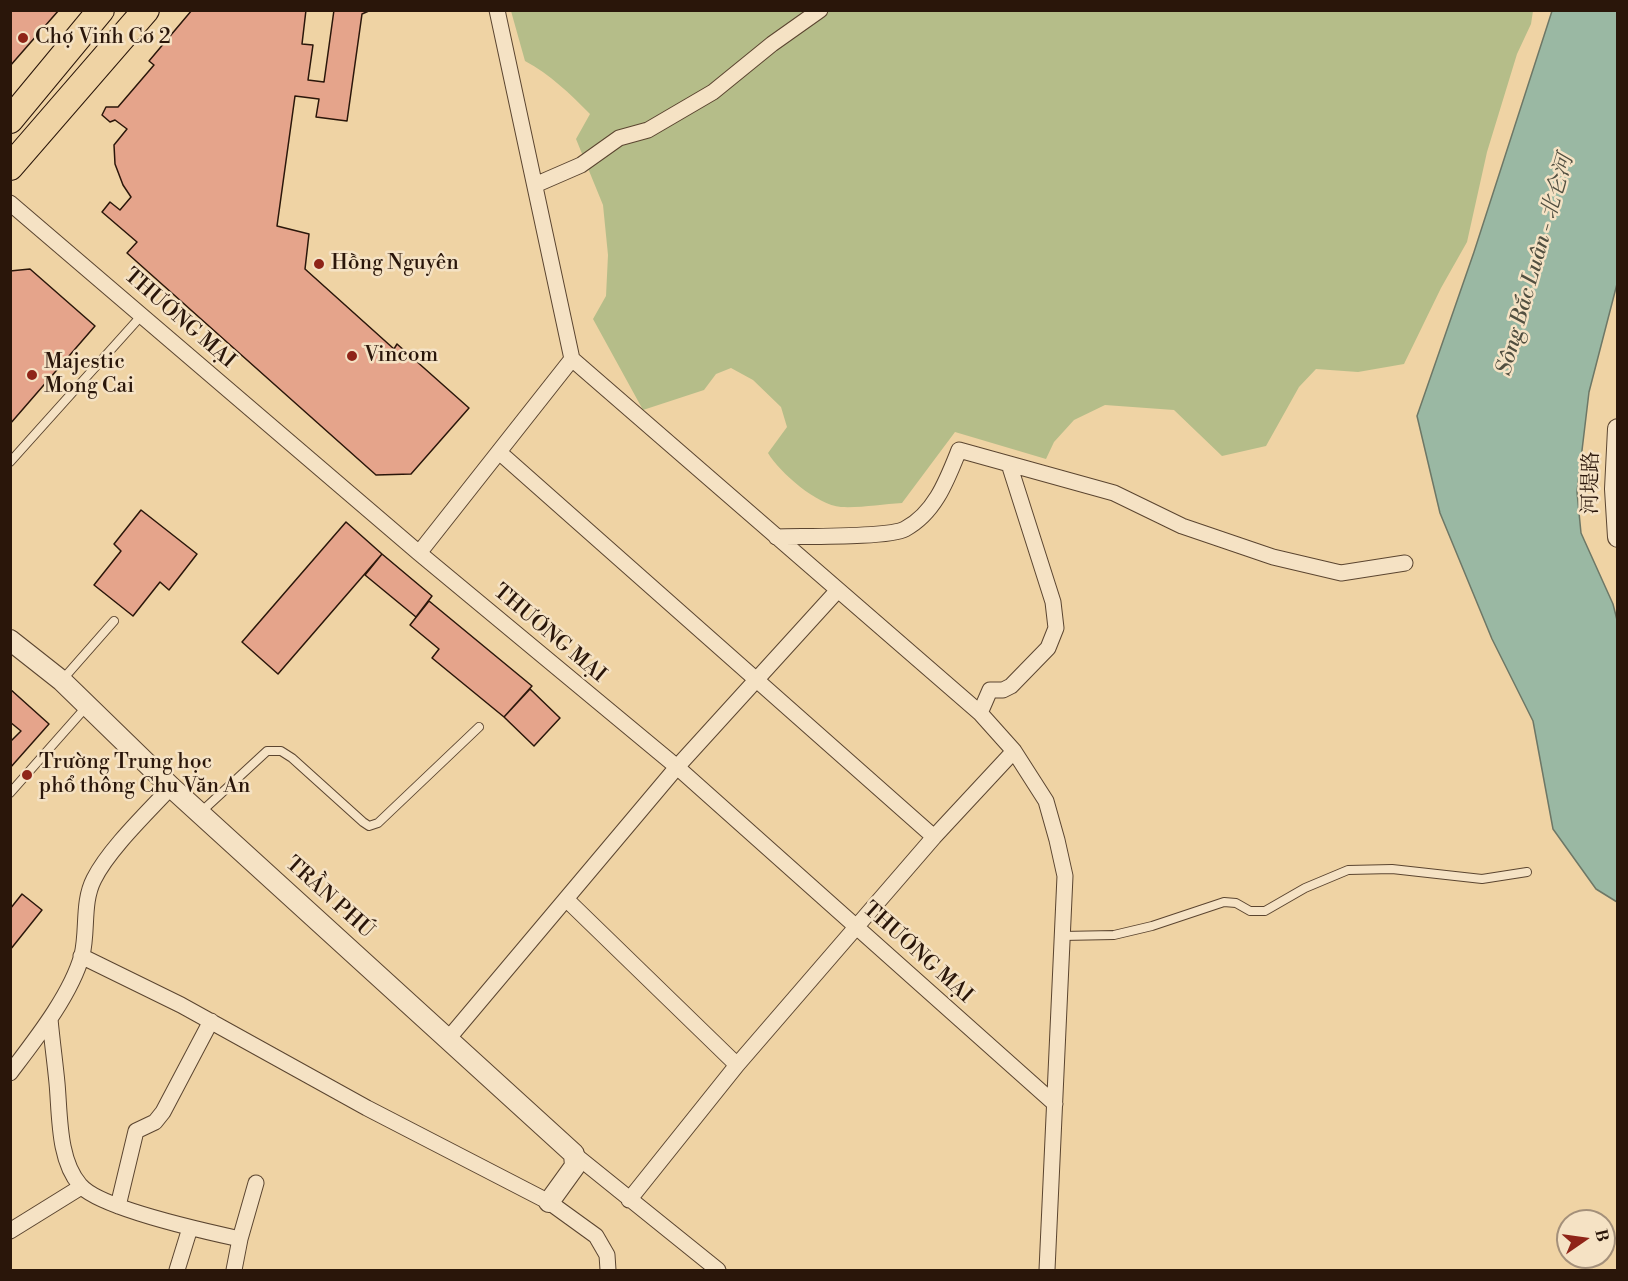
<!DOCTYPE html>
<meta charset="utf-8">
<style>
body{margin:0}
#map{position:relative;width:1628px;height:1281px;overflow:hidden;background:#efd3a4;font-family:"Libre Bodoni",serif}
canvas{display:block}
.frame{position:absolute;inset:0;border:12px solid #2a160a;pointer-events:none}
.north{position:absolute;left:1556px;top:1209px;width:60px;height:60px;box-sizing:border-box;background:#f5e2c4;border:2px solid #a4907a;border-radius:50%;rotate:77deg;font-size:16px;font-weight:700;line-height:24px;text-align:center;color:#2a160a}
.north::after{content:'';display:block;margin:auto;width:21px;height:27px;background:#8f2418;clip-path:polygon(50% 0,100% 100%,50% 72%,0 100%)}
</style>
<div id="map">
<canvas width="1628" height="1281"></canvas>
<div class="frame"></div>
<div class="north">B</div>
</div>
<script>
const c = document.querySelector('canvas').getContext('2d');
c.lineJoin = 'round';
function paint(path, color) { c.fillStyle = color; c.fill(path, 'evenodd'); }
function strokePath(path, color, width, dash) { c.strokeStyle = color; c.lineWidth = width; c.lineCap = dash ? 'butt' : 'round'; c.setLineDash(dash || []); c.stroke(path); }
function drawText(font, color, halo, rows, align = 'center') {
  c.font = font + ' "Libre Bodoni","Noto Serif SC",serif'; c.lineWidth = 5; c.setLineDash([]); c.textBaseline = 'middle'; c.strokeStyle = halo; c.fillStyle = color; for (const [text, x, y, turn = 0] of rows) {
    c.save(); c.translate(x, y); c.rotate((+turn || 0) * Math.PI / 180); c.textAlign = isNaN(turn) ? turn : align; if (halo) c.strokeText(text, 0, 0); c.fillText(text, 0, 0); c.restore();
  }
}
paint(new Path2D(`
 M511,11H1533L1531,24L1517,54L1487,152L1467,242L1441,288L1404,364L1358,372L1316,369L1299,387L1266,446L1222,456L1174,410L1105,405L1074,420L1054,442L1046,459L955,432L902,503C883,504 861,508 841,507C817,505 780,473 768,453L787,427L781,407L753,380L731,368L716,374L704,390L643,410L593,319L606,296L608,255L603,205L576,139L590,114C570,94 550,74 525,61Z`), '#b5bd89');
const water = new Path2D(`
 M1552,11H1617V284L1589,392L1577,492L1581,533L1613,604L1617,620V902L1596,889L1553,829L1533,721L1492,639L1440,513L1417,416L1474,252Z`);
paint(water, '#9ab8a3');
strokePath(water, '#6d7766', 1.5);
const building = new Path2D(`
 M10,10H59L10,66Z
 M192,10H306L302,44L313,45L308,80L324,82L334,10H371L362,14L347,121L316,117L319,99L295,96L277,226L309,234L305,269L394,349L397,344L469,408L411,474L376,475L127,253L137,242L102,212L110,202L120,210L131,197L123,185L115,164L114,145L127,129L115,120L110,122L102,115L106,107H118L154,65L149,61Z
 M30,269L95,326L10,424V271Z
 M141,510L197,554L169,590L160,582L133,616L94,585L121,551L114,544Z
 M346,522L382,554L278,674L242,642Z
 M382,554L432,596L416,617L365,575Z
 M429,601L532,686L504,717L432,658L439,649L410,625Z
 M10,689L49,724L10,768V742L21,731L10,722Z
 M530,689L560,718L534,746L504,717Z
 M22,894L42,910L10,950V909Z`);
paint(building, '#e5a48b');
strokePath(building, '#2a160a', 1.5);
const service = new Path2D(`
 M10,462L142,315
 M63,679L114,621
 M10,793L87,706
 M201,812L267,751H281L292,758L363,822L369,826L378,823L479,727
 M1062,936L1114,935L1152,926L1224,902L1236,903L1250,911H1265L1305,888L1348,870L1392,869L1482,879L1527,872`);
const minor = new Path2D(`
 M497,10L572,359L980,713L1014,751L1046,801L1057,840L1065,876L1047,1270
 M535,185L581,165L619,138L648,130L713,92L772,44L820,10
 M10,203L419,553L677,767L1055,1104
 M499,452L934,837
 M776,537C801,536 888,538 905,529C935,513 947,480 959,450L1114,493L1182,526L1273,557L1341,573L1405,563
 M419,553L572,359
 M980,713L990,690H1003L1011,686L1048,648L1056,628L1053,602L1009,464
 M566,899L737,1065
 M81,956L181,1005L367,1108L549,1202L596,1236L607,1255L608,1270
 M50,1019C52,1041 55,1062 57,1083C60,1115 58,1160 80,1185C99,1208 208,1232 240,1239L234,1270
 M448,1039L677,767L838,590
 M10,1073C35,1040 71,995 82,955C88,931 82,902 94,879C109,849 148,812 171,787
 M574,1154L718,1270
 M629,1200L737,1065L934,837L1014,751
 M118,1206L136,1131L155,1122L163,1112L211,1021
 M10,1231L81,1187
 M240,1239L256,1183
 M177,1270L190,1228`);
const tertiary = new Path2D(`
 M1618,429L1615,489L1618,537
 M10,640L62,681L171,787L574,1154L575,1166L549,1202`);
const trunk = new Path2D(`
 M10,120L101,10
 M10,167L146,10`);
strokePath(service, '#5b4530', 10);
strokePath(minor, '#5b4530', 17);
strokePath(tertiary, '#5b4530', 22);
strokePath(trunk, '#2a160a', 28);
strokePath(service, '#f5e2c4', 8);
strokePath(minor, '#f5e2c4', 15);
strokePath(tertiary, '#f5e2c4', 20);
strokePath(trunk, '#efd3a4', 26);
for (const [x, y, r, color] of [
 [23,38,6,"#8f2418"],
 [319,264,6,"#8f2418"],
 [352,356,6,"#8f2418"],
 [32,375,6,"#8f2418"],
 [27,775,6,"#8f2418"]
]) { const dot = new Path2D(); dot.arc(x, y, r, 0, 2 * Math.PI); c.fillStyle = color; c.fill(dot); strokePath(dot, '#f5e2c4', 2); }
drawText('21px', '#2a160a', '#f5e2c4', [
 ["Chợ Vinh Cơ 2",35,38],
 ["Hồng Nguyên",331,264],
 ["Vincom",364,356],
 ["Majestic",44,363],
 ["Mong Cai",44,387],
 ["Trường Trung học",39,763],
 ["phổ thông Chu Văn An",39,787]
], 'left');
drawText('21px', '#2a160a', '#f5e2c4', [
 ["THƯƠNG MẠI",179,319,41],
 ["河堤路",1592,483,-89],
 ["THƯƠNG MẠI",549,634,40],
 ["TRẦN PHÚ",329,898,42],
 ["THƯƠNG MẠI",917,953,42]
]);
drawText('italic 22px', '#514f40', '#f5e2c4', [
 ["Sông Bắc Luân - 北仑河",1536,265,-74]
]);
</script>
